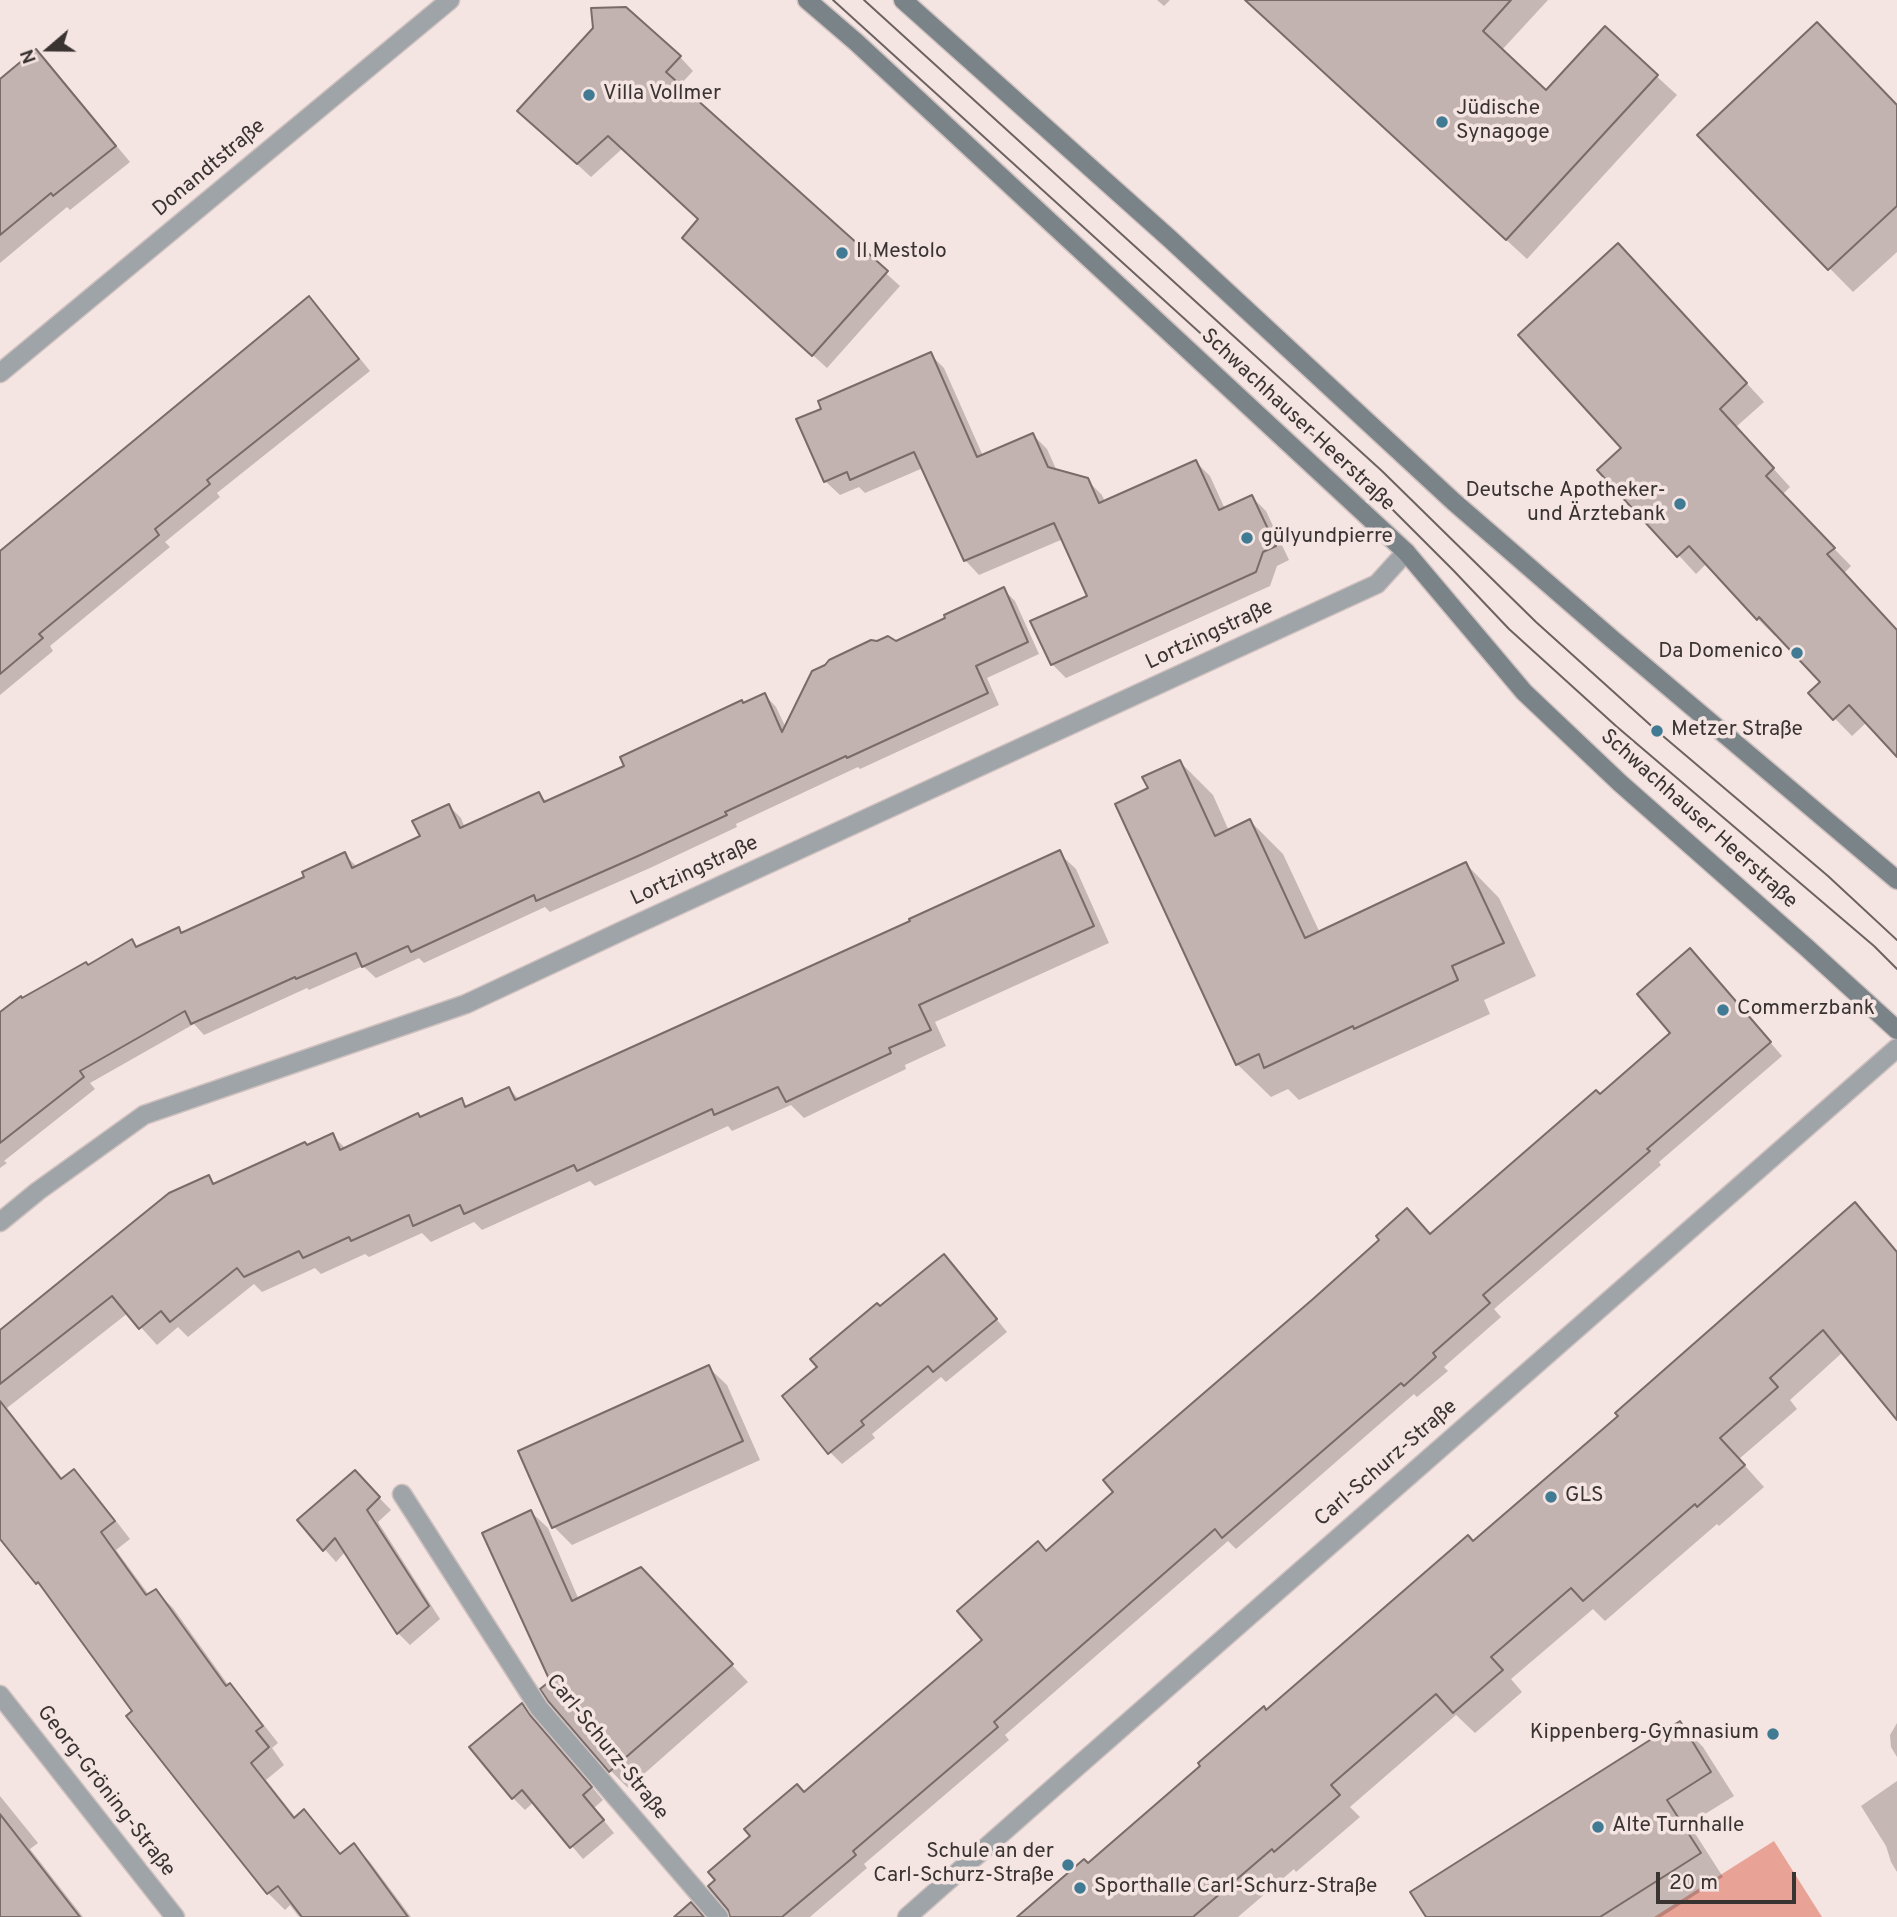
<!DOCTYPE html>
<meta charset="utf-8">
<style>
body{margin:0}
#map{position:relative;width:1897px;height:1917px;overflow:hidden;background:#f5e5e2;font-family:Overpass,sans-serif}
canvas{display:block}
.north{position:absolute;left:14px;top:14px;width:70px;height:70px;-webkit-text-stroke:5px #f5e5e2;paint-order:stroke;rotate:250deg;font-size:19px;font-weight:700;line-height:28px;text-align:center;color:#393332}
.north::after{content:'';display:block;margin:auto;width:24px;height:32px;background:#393332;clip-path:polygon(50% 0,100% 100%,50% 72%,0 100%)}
.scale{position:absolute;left:1656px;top:1872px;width:140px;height:32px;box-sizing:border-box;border:4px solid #393332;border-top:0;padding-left:9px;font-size:21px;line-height:24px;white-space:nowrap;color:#393332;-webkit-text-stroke:5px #f5e5e2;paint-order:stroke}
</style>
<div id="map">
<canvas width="1897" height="1917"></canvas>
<div class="north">N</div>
<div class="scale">20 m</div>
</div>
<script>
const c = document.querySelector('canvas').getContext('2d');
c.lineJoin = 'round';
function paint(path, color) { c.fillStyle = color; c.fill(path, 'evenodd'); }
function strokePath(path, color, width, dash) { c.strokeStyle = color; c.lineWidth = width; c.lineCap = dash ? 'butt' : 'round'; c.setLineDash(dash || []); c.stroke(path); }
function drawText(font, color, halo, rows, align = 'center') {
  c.font = font + ' Overpass,sans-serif'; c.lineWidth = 7; c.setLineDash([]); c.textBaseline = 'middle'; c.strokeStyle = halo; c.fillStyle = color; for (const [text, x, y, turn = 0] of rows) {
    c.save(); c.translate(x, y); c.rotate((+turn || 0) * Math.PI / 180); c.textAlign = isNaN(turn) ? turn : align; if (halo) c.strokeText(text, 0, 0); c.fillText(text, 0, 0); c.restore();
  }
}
paint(new Path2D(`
 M1774,1841L1822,1917H1654Z`), '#e9a396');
paint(new Path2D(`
 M1157,0H1170L1164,6Z
 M1246,0H1548L1501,51L1546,93L1605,29L1677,95L1527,259Z
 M595,29L680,57L693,71L679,86L900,286L827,368L698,251L700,220L623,148L591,177L533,124Z
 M36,51L51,67L130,162L70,210L67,207L0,263V81Z
 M1897,107V252L1853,292L1699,135Z
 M1635,262L1764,402L1736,427L1790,487L1782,495L1851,566L1844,573L1897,630V754L1867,722L1852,736L1810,693L1822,682L1777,634L1775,636L1758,619L1707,563L1696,574L1600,470L1624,449Z
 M309,299L321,310L370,371L217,493L220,497L165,542L170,547L50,646L53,651L0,695V553Z
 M930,354L944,368L983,456L1033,435L1047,449L1057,471L1087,480L1102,495L1105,502L1196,462L1210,476L1225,509L1252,497L1266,511L1289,560L1277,566L1270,586L1066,678L1052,664L1089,596L1063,539L979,575L965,560L923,468L865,493L859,487L840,495L825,481L824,410Z
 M1003,589L1015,601L1039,654L987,678L999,705L860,769L858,767L736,824L737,827L650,868L550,912L545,907L424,963L419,958L376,978L363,966L309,990L307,988L204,1035L194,1024L90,1083L95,1089L4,1161L7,1163L0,1168V1015L22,1000L89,966L131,942L138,948L178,929L183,934L307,877L344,854L357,867L422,837L449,806L461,818L465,828L539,794L547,802L626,766L765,695L776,707L786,728L896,643Z
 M1180,762L1213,795L1229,831L1250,821L1283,854L1320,933L1466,864L1499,898L1536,976L1484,1000L1490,1014L1299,1100L1288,1089L1271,1097L1237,1064L1150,789Z
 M1059,853L1076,869L1109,943L935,1022L946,1046L905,1065L906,1069L804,1118L791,1105L732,1131L728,1126L595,1186L590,1181L482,1230L474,1222L431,1242L422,1233L369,1257L365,1254L321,1274L315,1268L262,1292L254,1284L188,1337L178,1327L157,1345L128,1313L7,1408L63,1479L73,1471L90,1487L130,1539L116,1550L149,1595L156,1591L173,1608L229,1686L246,1702L278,1743L272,1748L284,1765L266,1780L296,1818L304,1812L320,1828L342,1855L354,1845L370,1862L411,1917H299L290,1905L285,1910L268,1893L51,1597L0,1539V1332L208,1177L216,1185L333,1136L346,1149L461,1100L469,1108L509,1089L520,1100L913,922Z
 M1702,963L1782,1056L1659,1162L1661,1165L1494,1309L1501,1317L1444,1367L1448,1371L1417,1397L1414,1394L1236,1549L1228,1541L1005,1735L1009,1740L864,1864L867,1868L810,1917H749L805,1794L985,1640L1047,1553L1601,1096L1672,1033Z
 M1855,1204L1897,1251V1417L1843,1352L1790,1400L1797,1409L1739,1459L1764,1487L1719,1526L1717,1524L1605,1621L1593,1609L1511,1679L1522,1692L1475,1733L1456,1715L1350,1807L1360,1817L1296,1872L1294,1869L1238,1917H1019L1088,1865L1266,1712L1474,1543L1620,1416Z
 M944,1257L956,1269L1007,1332L946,1382L941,1377L872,1434L875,1438L842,1464L830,1452L820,1368Z
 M708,1367L727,1385L760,1460L572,1545L554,1527Z
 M355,1473L391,1510L378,1522L440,1619L410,1645L398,1633L346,1551L336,1562L299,1520Z
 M531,1512L548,1528L579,1600L658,1586L748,1682L628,1788L611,1771L550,1700L552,1681Z
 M522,1705L603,1800L594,1808L614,1833L583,1859L534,1802L525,1810L513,1798Z
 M1679,1723L1703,1747L1734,1796L1689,1824L1723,1877L1661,1917H1428Z
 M1897,1723V1757L1891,1747L1890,1735Z
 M1897,1781V1872L1891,1862L1886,1846L1861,1806Z
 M0,1796L38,1843L30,1849L83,1917H0Z`), '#0003');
const building = new Path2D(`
 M1245,0H1511L1483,31L1546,90L1605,26L1658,75L1506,240Z
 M626,7L681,56L666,72L888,271L812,356L682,238L698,219L608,136L577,164L517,111L593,28L591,8Z
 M1817,22L1897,105V206L1828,270L1697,135Z
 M36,49L116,146L53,196L51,193L0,235V79Z
 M1618,243L1747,383L1720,409L1774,468L1766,476L1835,548L1827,554L1897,630V757L1849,705L1833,720L1808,693L1820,682L1759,617L1757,620L1689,546L1677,557L1597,470L1621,448L1518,335Z
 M309,296L359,359L207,480L210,484L155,529L159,535L39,634L43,638L0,674V551Z
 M931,352L977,457L1033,433L1048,467L1088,478L1099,503L1196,460L1219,510L1252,495L1276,546L1263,552L1256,572L1051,665L1030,621L1087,596L1054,523L964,561L914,452L850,480L847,472L824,482L796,419L821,409L818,401Z
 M1004,587L1028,642L976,666L988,693L847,758L846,756L725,812L727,815L638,856L536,901L534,895L411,952L408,946L362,967L356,953L296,979L295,977L191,1024L185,1011L80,1071L84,1077L0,1143V1012L21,996L22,998L86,962L88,965L132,939L136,947L179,927L181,933L304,877L302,872L345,852L352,868L420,836L412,821L449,804L460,828L539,792L544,802L624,766L620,757L742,700L743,703L765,693L782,732L812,671L825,665L829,660L871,640L877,641L888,636L896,641L945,618L944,615Z
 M1180,760L1215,836L1250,819L1305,938L1466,862L1504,943L1452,966L1458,980L1354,1029L1353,1026L1264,1068L1259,1054L1236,1065L1115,804L1148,788L1142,777Z
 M1060,850L1094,926L919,1005L931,1030L889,1048L891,1053L786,1102L778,1087L714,1115L712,1109L577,1171L574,1165L464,1214L460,1205L413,1226L409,1215L351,1241L349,1237L303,1258L299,1251L244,1277L237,1268L170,1322L161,1311L139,1329L112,1296L0,1384V1330L169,1193L209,1175L213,1184L305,1142L307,1145L333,1133L340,1150L418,1113L420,1117L462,1098L465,1107L509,1087L515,1100L910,921L909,919Z
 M1690,948L1771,1042L1647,1149L1650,1151L1483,1295L1490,1303L1433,1353L1436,1357L1404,1386L1401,1383L1222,1538L1215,1529L994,1722L998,1727L853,1851L856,1855L782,1917H730L728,1910L708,1886L715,1880L708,1872L750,1836L744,1829L797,1784L804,1792L982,1640L957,1611L1038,1541L1046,1551L1113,1492L1103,1480L1313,1299L1379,1240L1376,1236L1407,1208L1430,1234L1596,1090L1600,1094L1670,1033L1637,994Z
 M1855,1202L1897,1252V1420L1823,1330L1770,1378L1778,1387L1720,1438L1745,1465L1697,1507L1695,1504L1583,1601L1571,1588L1491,1657L1503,1670L1453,1713L1436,1694L1331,1785L1340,1795L1274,1852L1272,1849L1193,1917H1017L1084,1859L1088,1863L1200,1766L1198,1763L1264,1706L1266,1710L1468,1535L1473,1541L1618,1416L1615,1413Z
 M944,1254L997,1319L933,1372L928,1366L861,1421L864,1425L828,1454L782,1396L817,1367L810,1359L877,1303L880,1306Z
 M709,1365L743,1441L552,1528L518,1451Z
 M0,1401L61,1479L74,1469L115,1521L101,1532L146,1595L156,1589L226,1686L230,1683L263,1726L256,1731L269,1747L251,1763L294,1818L304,1809L340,1854L354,1843L408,1917H302L278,1886L267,1894L196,1805L126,1716L132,1711L38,1582L36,1584L0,1539Z
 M355,1470L380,1497L367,1510L429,1606L397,1634L335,1538L323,1551L297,1520Z
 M531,1510L572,1601L641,1567L733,1664L609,1772L548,1701L540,1689L550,1681L482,1533Z
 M522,1703L530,1715L592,1787L583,1795L604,1820L570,1848L522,1790L512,1799L469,1747Z
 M1680,1721L1711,1772L1667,1800L1701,1853L1600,1917H1426L1410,1892Z
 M0,1814L80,1917H0Z
 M691,1902L704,1917H674Z`);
paint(building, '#c2b3b0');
strokePath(building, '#796b68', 2);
const minor = new Path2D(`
 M0,373L450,0
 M0,1222L38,1191L144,1115L466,1004L624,930L1377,584L1406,552
 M402,1494L539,1708L719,1917
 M0,1695L175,1917
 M907,1917L1070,1773L1897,1048`);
const secondary = new Path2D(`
 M807,0L856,42L1406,552L1524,692L1620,783L1807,948L1897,1030
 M903,0L1170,239L1454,502L1612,639L1897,880`);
strokePath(minor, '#cfc1bf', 21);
strokePath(secondary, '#cfc1bf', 21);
strokePath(minor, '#9ea4a7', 18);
strokePath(secondary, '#7a8387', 18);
strokePath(new Path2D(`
 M833,0L1370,487L1453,570L1509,629L1616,726L1874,946L1897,969
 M864,0L1382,471L1536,622L1657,731L1828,876L1897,940`), '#6b6261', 2);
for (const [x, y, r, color] of [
 [589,95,7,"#407b93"],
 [1442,122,7,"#407b93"],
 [842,253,7,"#407b93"],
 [1680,504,7,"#407b93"],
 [1247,538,7,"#407b93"],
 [1797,653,7,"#407b93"],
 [1657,731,7,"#407b93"],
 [1723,1010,7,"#407b93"],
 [1551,1497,7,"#407b93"],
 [1773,1734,7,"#407b93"],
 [1598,1827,7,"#407b93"],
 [1068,1865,7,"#407b93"],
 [1080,1888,7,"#407b93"]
]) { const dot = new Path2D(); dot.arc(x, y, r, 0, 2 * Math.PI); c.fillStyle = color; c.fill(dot); strokePath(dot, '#f5e5e2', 2.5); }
drawText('21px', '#393332', '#f5e5e2', [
 ["Villa Vollmer",603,95],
 ["Jüdische",1456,110],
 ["Synagoge",1456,134],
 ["Il Mestolo",856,253],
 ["Deutsche Apotheker-",1666,492,"right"],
 ["und Ärztebank",1666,516,"right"],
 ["gülyundpierre",1261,538],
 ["Da Domenico",1783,653,"right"],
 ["Metzer Straße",1671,731],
 ["Commerzbank",1737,1010],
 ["GLS",1565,1497],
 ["Kippenberg-Gymnasium",1759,1734,"right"],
 ["Alte Turnhalle",1612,1827],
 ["Schule an der",1054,1853,"right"],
 ["Carl-Schurz-Straße",1054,1877,"right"],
 ["Sporthalle Carl-Schurz-Straße",1094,1888]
], 'left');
drawText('21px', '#393332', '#f5e5e2', [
 ["Donandtstraße",210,169,-40],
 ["Schwachhauser Heerstraße",1297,421,43],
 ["Lortzingstraße",1210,636,-25],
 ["Schwachhauser Heerstraße",1698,820,42],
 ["Lortzingstraße",695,872,-25],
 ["Carl-Schurz-Straße",1387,1464,-41],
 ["Carl-Schurz-Straße",606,1748,51],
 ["Georg-Gröning-Straße",105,1792,52]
]);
</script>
